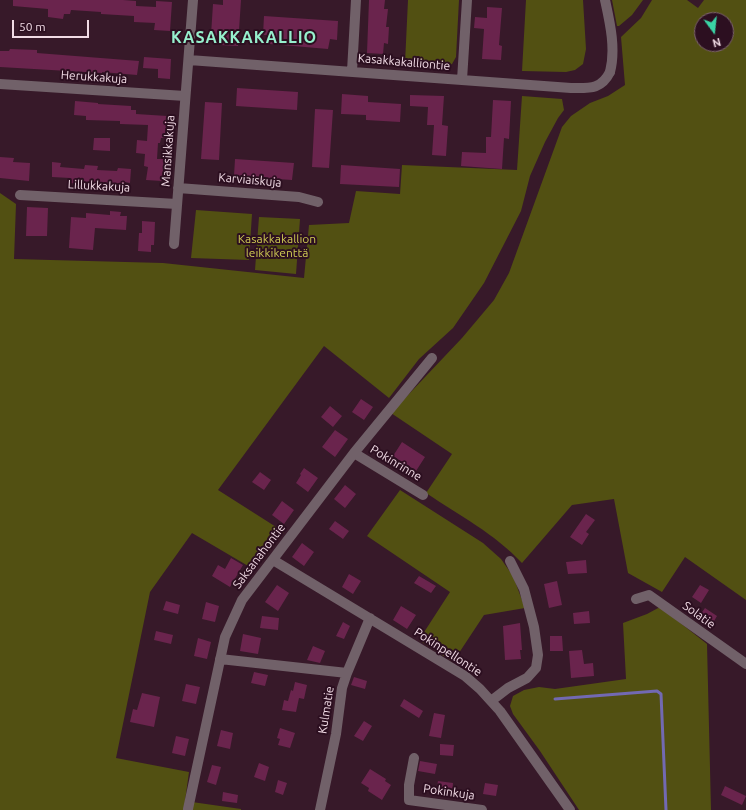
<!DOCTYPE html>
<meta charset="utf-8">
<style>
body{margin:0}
#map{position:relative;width:746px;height:810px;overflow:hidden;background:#371929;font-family:Ubuntu,sans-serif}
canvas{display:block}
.north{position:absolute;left:694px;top:12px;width:40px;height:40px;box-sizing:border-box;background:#2c0f20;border:1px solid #7b616f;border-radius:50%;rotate:165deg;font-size:11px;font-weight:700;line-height:16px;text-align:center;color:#f1dbe5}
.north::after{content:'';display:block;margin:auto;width:14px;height:18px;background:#3ad4a5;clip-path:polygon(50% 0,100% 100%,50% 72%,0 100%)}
.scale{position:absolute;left:12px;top:20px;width:77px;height:18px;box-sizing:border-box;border:2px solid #f1dbe5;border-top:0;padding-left:5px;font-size:12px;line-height:14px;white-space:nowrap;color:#f1dbe5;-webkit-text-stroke:3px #2c0f20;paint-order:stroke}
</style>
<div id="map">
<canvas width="746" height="810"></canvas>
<div class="north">N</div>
<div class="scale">50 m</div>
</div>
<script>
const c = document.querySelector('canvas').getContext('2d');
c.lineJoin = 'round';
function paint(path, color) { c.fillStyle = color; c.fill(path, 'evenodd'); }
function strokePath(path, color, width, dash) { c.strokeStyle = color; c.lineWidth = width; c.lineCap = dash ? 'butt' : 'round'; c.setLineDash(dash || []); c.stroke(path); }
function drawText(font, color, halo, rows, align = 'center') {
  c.font = font + ' Ubuntu,sans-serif'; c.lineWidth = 4; c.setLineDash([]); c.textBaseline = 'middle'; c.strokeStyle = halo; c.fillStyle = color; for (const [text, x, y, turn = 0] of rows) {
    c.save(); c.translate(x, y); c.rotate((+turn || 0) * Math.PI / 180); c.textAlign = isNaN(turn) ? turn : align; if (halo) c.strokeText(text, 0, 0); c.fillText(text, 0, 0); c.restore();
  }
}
paint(new Path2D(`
 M408,0H459L456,57L452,64L447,66L405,63Z
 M526,0H583L586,49L583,64L575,70L566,72L522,71Z
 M612,0H643L632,15L619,26H617Z
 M652,0H687L698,8L704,0H746V600L685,557L662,592L628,573L614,499L572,505L522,563C495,534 459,515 426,493L452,454L391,413L462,338L494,300L509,273L562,127L571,116L590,103L608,96L625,85L621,37L641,18ZM702,20H726V44H702Z
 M522,96L562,99L564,110L558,118L545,142L530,176L521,211L484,283L453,328L419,359L389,398L324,346L218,490L284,532L255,570L192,533L150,592L116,758L189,772L185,801L241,809V810H0V193L16,204L14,259L163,263L304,278L309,225L349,223L356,191L400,194L402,165L517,170Z
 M196,210L252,214L249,260L191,258Z
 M259,217L300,219L296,274L255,270Z
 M400,490L483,543L501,559L513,576L525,608L484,615L453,662L419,640L450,592L367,536Z
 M660,607L707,644L711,810H579L540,751L513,714L510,706L513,696L524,690L539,687L555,689L626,679L623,623L647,614Z`), '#525012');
strokePath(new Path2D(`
 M555,699L657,691L661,694L666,810`), '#7269b2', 3);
paint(new Path2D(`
 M13,0H123L136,1V6L156,7V1L172,2L170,31L154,30L155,23L134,22V16L101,14V12L71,10L70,14H64L63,19L48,17V9L13,6Z
 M223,0H241L238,46L220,45L221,36L211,35L213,4L223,5Z
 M369,0H385L384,9H388L386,27H389L388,44L384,43L383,54L367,53Z
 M487,7L502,8L499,45L502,46L501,60L482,59L484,29L474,28L475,17L487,18Z
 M264,16L338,21L337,40L330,39L328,49L270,44L271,35H263Z
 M10,49L37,50V53L139,61L137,75L102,72V73L0,67V51H9Z
 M144,57L171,59L170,79L158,78V69L143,68Z
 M237,88L298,92L297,110L236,106Z
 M342,94L368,96V102L401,104L400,122L366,120V115L341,114Z
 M410,95L444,96L442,125L448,126L446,156L432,155L434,125H427L428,107L410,106Z
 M493,100L511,101L509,139L504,138L502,169L461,166L462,152L486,153V137H491Z
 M75,101L98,103V104L131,106V110H136V114L167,116L165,138H161L160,143H158L157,159H164L162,181L146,180L148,167L144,166L145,154L136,153L137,140L147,141L148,125L120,124V121L86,120V116L74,115Z
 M205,102L222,103L219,160L201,159Z
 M315,109L333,110L329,168L312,167Z
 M94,138H110V151L93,150Z
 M0,157L14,158L13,162L30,163L29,181L0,178Z
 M235,159L294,163L292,180L234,176Z
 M52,162L61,163L60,167L84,169L85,165L98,166L97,170L117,171L118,168L131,169L130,183L125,182L124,187L69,183L70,178L52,177Z
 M341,165L400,169L399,187L340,184Z
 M27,207L48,208L47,236H26Z
 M110,211L121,212L120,216H127L126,230L95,228L93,250L69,248L71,217L86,218V213L110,215Z
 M142,221L155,222L154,245H151V252L138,251L139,233H142Z
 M361,399L373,407L364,420L352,412Z
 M330,406L342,416L333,427L321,417Z
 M335,430L348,439L335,457L322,447Z
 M402,442L425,457L416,471L393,456Z
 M304,468L318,478L308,492L296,483L301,475L300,474Z
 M260,472L271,480L264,490L252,482Z
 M345,485L356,494L345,508L334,499Z
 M282,501L294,510L284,524L272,515Z
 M586,514L595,520L586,532L589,534L582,545L570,537Z
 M335,521L349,531L343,539L329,529Z
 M302,543L314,552L304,566L292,557Z
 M231,558L243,565L230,587L212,576L218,565L225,569Z
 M586,560L587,573L568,574L566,562Z
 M349,574L361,581L353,594L342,587Z
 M419,576L436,586L431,593L414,583Z
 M557,581L562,605L549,608L544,584Z
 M277,585L289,593L278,611L265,602Z
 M700,585L709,590L701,603L692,597Z
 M166,601L180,605L178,614L163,610Z
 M206,602L219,606L215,622L202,619Z
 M401,606L416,615L407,629L393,620Z
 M705,608L717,616L710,628L697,619Z
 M589,611L590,623L574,624L573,613Z
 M262,616L279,618L278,630L260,628Z
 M343,622L350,626L344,639L336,636Z
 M520,623L522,650H520L521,659L505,660L503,626Z
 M156,631L173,635L171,644L154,640Z
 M243,634L261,638L258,654L240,651Z
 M550,636H562L563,651H550Z
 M198,638L211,642L207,659L194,656Z
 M313,646L325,651L320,663L307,660Z
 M582,650L584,664L593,663L594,676L571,678L569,651Z
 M254,672L268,675L265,686L251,683Z
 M354,677L367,681L365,689L351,685Z
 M295,682L307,685L304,699L299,698L296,712L282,710L284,700L288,701L291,690L293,691Z
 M186,684L200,687L196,704L182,701Z
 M142,693L160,697L154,727L130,722L133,709L137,710Z
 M404,699L423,711L419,718L400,706Z
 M434,713L445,715L441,738L429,736Z
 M364,721L372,726L363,741L354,736Z
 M280,728L295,733L290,748L278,745L280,739L277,738Z
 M221,730L233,733L230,749L217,746Z
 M176,736L189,739L185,756L172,753Z
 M440,744L454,745L453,756L440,755Z
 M420,761L437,764L435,774L418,771Z
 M259,763L269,767L265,781L254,777Z
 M212,765L221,767L216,785L207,782Z
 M370,769L386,779L385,781L391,785L382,800L368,791L369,788L361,783Z
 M278,780L287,783L283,795L275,792Z
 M438,781L453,783L452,795L436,793Z
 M485,783L498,785L496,796L483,794Z
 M725,786L746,796L742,805L721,795Z
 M223,792L238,795L237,803L222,801Z`), '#6a244d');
strokePath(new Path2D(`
 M189,60L571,88C589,88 601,90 610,72
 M352,71L356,0
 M462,80L467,0
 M0,84L185,96
 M178,188L299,197L318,202
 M20,195L177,204
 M174,244L193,0
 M354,453L423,495
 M273,560L465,676L480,689L500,711L570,810
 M636,599L649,595L746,664
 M220,659L347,673
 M491,701L508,688L527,678L536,668L538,655L534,627L524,589L510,561
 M414,758L409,785V800L482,810
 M188,809L225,637L242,600L354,453L432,358
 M320,810L336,734L342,688L347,673L370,618`), '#716169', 10);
strokePath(new Path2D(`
 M605,0C610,23 616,49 610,72`), '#716169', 10);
drawText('12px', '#f1dbe5', '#2c0f20', [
 ["Kasakkakalliontie",404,62,5],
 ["Herukkakuja",94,77,4],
 ["Mansikkakuja",168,151,-86],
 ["Karviaiskuja",250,180,5],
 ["Lillukkakuja",99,186,3],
 ["Pokinrinne",396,463,31],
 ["Saksanahontie",259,556,-53],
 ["Solatie",699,615,36],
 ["Pokinpellontie",448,652,33],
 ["Kulmatie",326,710,-81],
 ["Pokinkuja",449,792,8]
]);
drawText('12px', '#ceca53', '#2c0f20', [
 ["Kasakkakallion",277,239],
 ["leikkikenttä",277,253]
]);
c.letterSpacing = '1px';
drawText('bold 16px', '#96f0cd', '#2c0f20', [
 ["KASAKKAKALLIO",244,38]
]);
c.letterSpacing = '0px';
</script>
